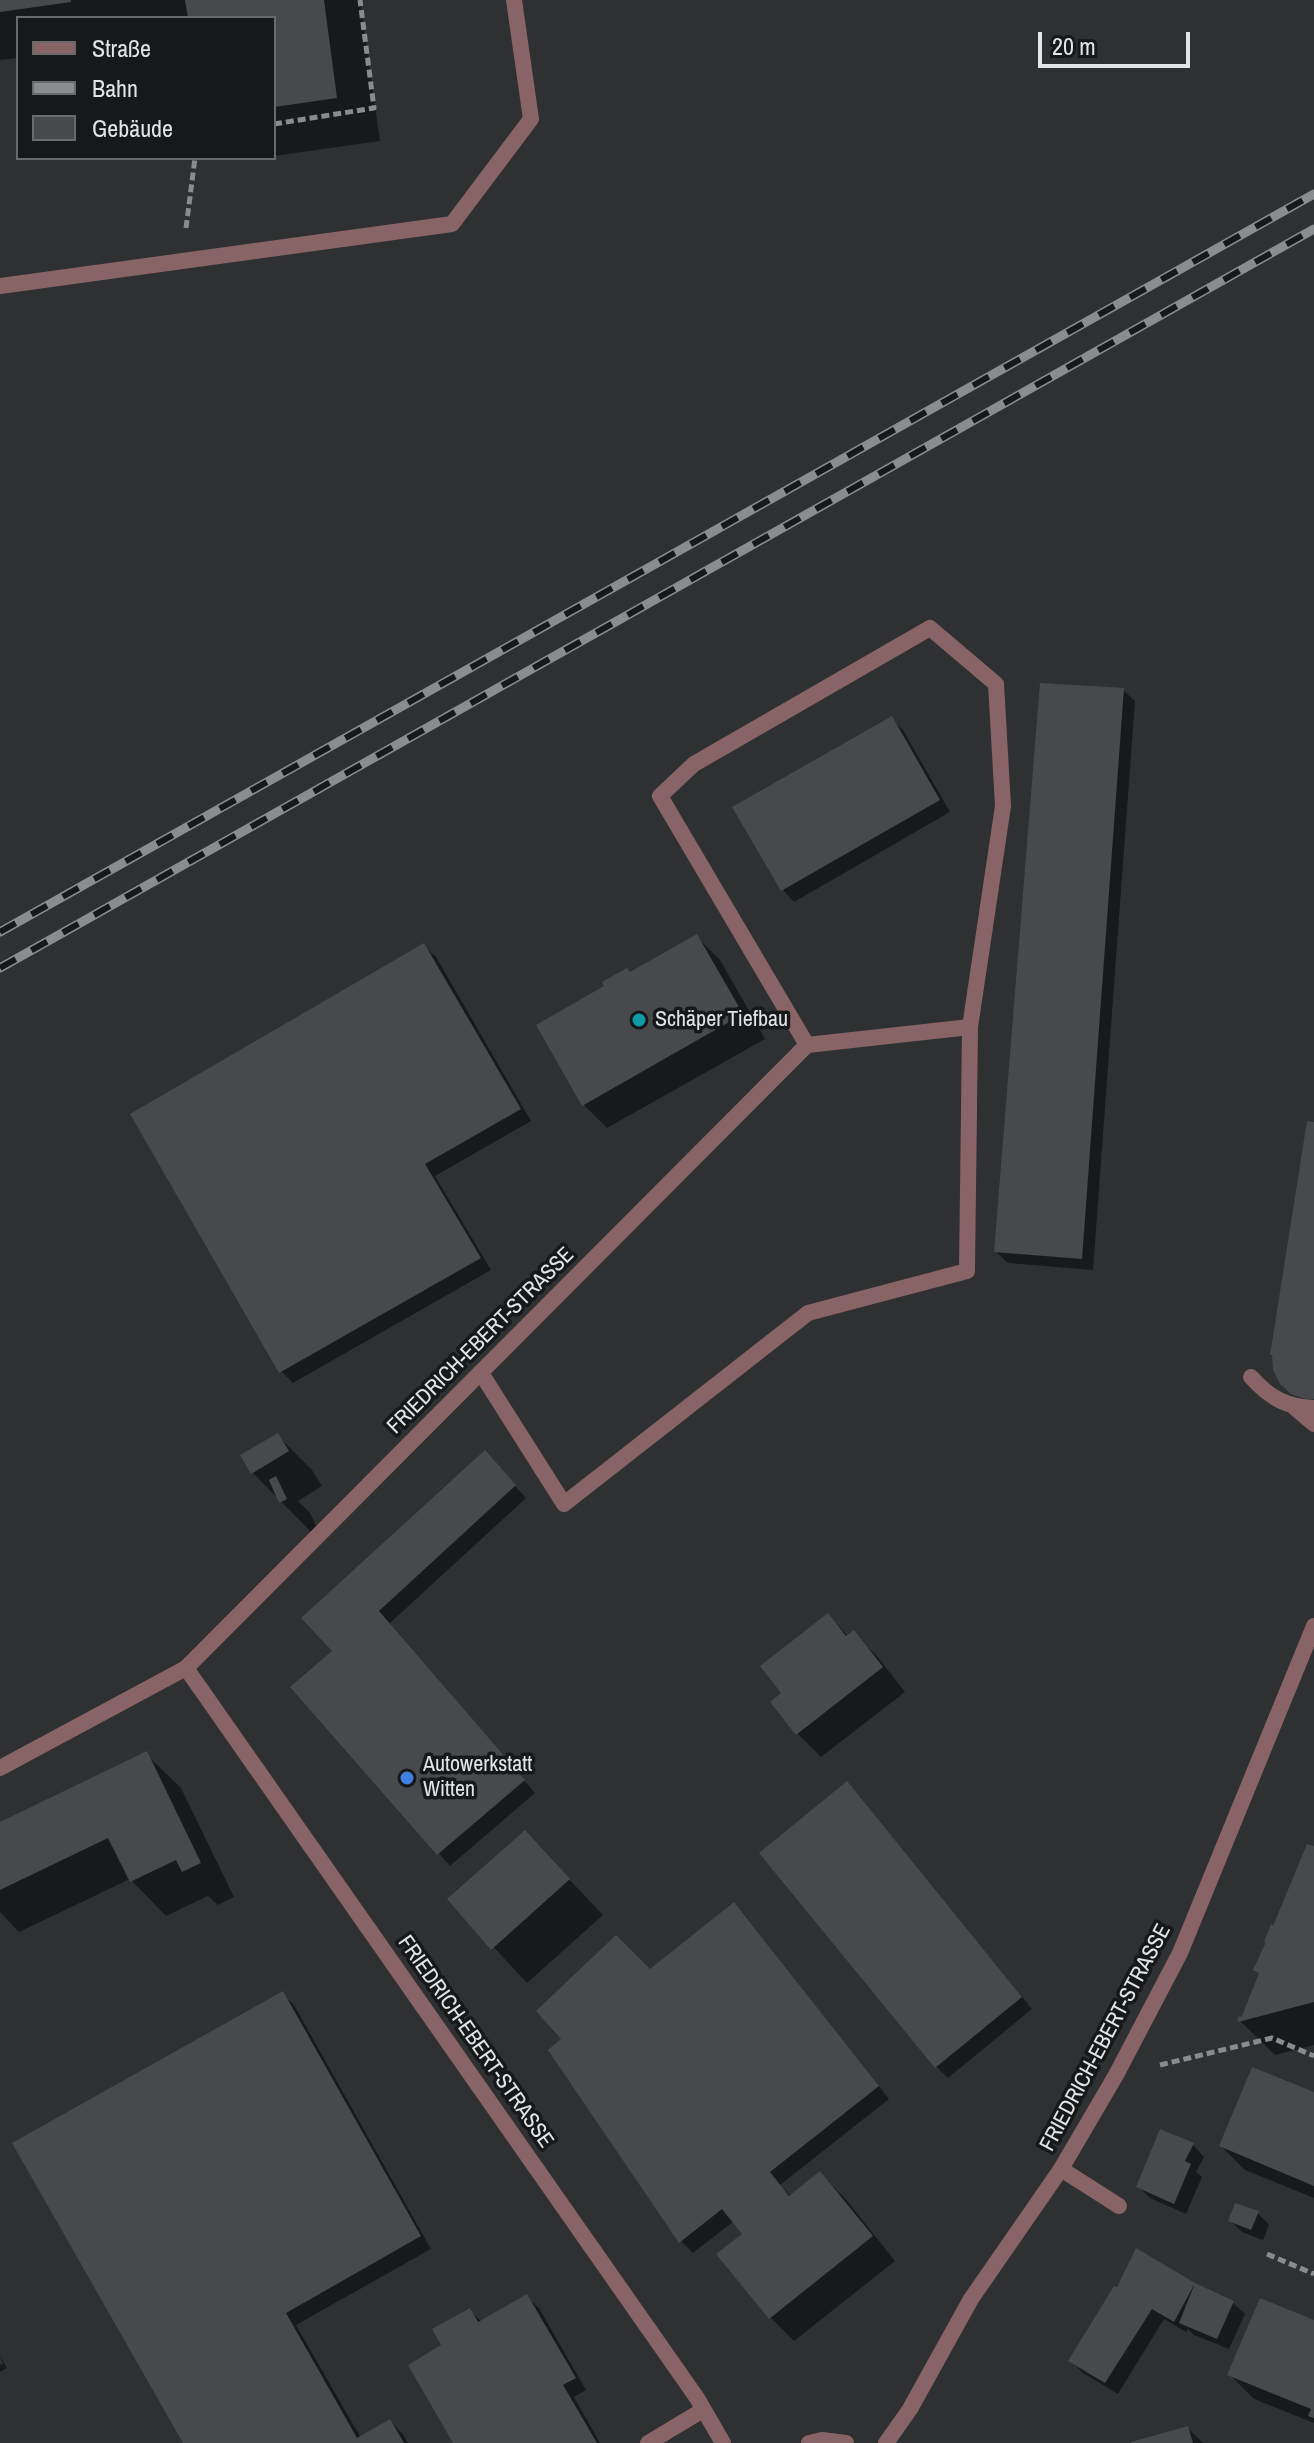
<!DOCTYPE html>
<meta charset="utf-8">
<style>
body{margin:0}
#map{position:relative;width:1314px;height:2443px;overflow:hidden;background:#2e3032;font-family:"Archivo Narrow",sans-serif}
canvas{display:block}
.legend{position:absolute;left:16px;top:16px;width:260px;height:144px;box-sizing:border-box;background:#171819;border:2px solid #686a6b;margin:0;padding:10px 14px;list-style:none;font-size:24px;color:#e2e4e5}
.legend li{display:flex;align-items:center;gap:16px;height:40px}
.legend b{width:40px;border:2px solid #686a6b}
.scale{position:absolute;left:1038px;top:32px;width:152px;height:36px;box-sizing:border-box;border:4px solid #e2e4e5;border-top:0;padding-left:10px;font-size:24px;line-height:28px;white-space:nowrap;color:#e2e4e5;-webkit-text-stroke:6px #171819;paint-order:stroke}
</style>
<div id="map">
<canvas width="1314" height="2443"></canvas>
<ul class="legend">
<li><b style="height:10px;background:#896466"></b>Straße</li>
<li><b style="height:10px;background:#8a8c8d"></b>Bahn</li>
<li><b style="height:22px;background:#47494c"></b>Gebäude</li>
</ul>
<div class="scale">20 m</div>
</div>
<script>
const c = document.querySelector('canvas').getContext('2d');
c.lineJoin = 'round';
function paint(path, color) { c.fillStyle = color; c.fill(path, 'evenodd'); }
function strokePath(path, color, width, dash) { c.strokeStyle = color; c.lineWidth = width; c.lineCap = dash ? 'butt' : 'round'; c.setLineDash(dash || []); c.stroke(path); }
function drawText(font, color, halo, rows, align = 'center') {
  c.font = font + ' "Archivo Narrow",sans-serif'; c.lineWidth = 7; c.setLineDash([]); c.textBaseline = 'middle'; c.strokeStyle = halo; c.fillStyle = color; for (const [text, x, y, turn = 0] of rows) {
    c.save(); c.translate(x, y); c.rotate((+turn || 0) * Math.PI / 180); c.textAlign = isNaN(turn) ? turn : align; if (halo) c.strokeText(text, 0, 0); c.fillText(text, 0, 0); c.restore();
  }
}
paint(new Path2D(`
 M0,0H360L380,141L274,156V18H18V58L0,60Z
 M1123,690L1135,701L1093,1270L1008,1263L996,1252Z
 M891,718L903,730L950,812L794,902L783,890L735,808Z
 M696,936L720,960L765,1039L607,1128L583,1104L607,986Z
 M424,946L436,957L531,1121L435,1176L491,1270L293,1383L281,1371Z
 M277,1435L312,1470L322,1486L298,1501L310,1513L320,1534L315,1536L253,1473L243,1456Z
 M496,1465L526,1498L389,1624L535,1793L450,1866L293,1687L335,1651Z
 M828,1615L848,1636L853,1633L877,1656L905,1692L821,1757L798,1734L784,1693Z
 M146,1754L181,1788L234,1897L218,1905L208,1896L166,1916L130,1879L19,1932L0,1912V1824Z
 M858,1796L1032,2009L948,2078L936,2066Z
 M525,1833L603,1915L527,1983L450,1900Z
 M1314,1849V2045L1275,2055L1240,2021L1261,1975L1256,1970L1274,1928Z
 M734,1905L746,1917L889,2099L780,2185L791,2196L820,2174L844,2197L895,2261L794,2341L770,2317L745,2234L734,2221L693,2253L681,2241L650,1972Z
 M282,1993L294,2005L431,2249L296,2325L361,2438L390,2421L402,2433L408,2443H185Z
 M1314,2095V2198L1245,2170L1221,2146Z
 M1193,2145L1204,2157L1196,2172L1202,2177L1186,2214L1150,2198L1138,2186Z
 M1258,2213L1269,2225L1263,2240L1242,2232L1230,2220Z
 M1137,2251L1194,2285L1233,2303L1245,2314L1229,2349L1194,2335L1188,2329L1186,2332L1164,2319L1118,2394L1083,2373L1071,2361L1118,2290Z
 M527,2297L539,2308L586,2390L574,2397L600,2443H455L444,2346L469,2310L482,2322Z
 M1314,2322V2423L1254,2399L1230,2375Z
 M0,2355L7,2368L0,2372V2365L3,2364Z
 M1188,2428L1203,2443H1137Z`), '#0007');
paint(new Path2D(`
 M0,0H71V2L0,12Z
 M185,0H324L337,98L274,107V18H188Z
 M1040,683L1124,688L1082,1259L994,1252Z
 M892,716L940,800L781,891L732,807Z
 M697,934L743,1014L582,1106L536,1025L604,986L602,982L614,975L627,968L630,972Z
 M424,943L521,1109L425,1164L481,1258L279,1373L130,1114Z
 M1307,1121L1314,1122V1399H1306L1291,1394L1280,1384L1273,1370L1272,1355H1270Z
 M278,1433L289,1451L251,1474L240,1455Z
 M485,1450L516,1485L379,1611L525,1780L437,1855L290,1687L332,1651L301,1618Z
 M276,1476L287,1499L279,1503L269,1480Z
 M828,1613L846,1636L854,1630L883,1667L796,1735L770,1702L781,1693L760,1666Z
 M147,1751L201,1863L182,1872L176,1860L130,1882L108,1838L0,1890V1822Z
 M847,1781L1022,1997L935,2068L759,1853Z
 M525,1830L570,1879L491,1950L447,1899Z
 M1307,1844L1314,1846V2002L1238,2022V2017L1242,2016L1259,1973L1253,1970L1266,1942H1264L1271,1924L1273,1926Z
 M734,1902L879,2086L770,2172L789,2196L820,2171L873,2236L769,2319L716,2254L742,2234L722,2209L679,2243L548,2050L561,2039L536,2011L616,1935L650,1969Z
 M283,1991L421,2236L286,2313L357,2438L390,2419L404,2443H183L12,2143Z
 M1252,2067L1314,2092V2186L1219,2146Z
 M1160,2129L1194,2143L1185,2161L1191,2164L1174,2204L1136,2187Z
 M1235,2203L1259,2211L1251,2230L1228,2221Z
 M1136,2248L1195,2283L1174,2322L1152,2309L1105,2383L1068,2361L1114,2286L1117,2287Z
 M1195,2283L1234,2301L1217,2339L1179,2323Z
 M527,2294L576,2378L563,2385L597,2443H453L408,2365L441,2345L432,2329L470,2308L478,2322Z
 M1260,2298L1314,2320V2418L1308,2416L1311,2409L1227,2375Z
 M1188,2426L1193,2443H1131V2442Z`), '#47494c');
strokePath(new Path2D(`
 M274,124L374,108L360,0
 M186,228L195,158
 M1160,2065L1272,2038L1314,2056
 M1267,2254L1314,2274`), '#898b8c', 5, [8, 4]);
strokePath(new Path2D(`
 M0,286L452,224L531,119L514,0
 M930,628L996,684L1003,806L970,1027L807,1045L660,796L694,764Z
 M481,1373L564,1504L808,1313L967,1271L970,1027
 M1251,1377C1270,1398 1286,1407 1314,1408
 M1295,1408L1314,1424
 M1061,2169L1119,2206
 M648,2443L703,2410`), '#896466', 16);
strokePath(new Path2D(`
 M186,1668L807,1045
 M0,1768L186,1668L697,2398L723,2443
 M886,2443L910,2409L971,2299L1061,2169L1116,2075L1180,1953L1314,1626`), '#896466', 16);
strokePath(new Path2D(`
 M809,2443L822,2440L846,2443`), '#896466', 16);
const rail = new Path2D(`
 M0,932L1314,194
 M0,968L1314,229`);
strokePath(rail, '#8a8c8d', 9);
strokePath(rail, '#171819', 6, [18]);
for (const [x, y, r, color] of [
 [639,1020,8,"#0f9aa8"],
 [407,1778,8,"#3f7fe0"]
]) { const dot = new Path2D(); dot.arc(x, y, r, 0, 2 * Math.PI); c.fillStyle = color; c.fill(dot); strokePath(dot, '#171819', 3); }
drawText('22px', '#e2e4e5', '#171819', [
 ["Schäper Tiefbau",655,1020],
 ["Autowerkstatt",423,1765],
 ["Witten",423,1790]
], 'left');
drawText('22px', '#e2e4e5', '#171819', [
 ["FRIEDRICH-EBERT-STRASSE",481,1341,-45],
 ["FRIEDRICH-EBERT-STRASSE",1106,2038,-62],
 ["FRIEDRICH-EBERT-STRASSE",475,2042,55]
]);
</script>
